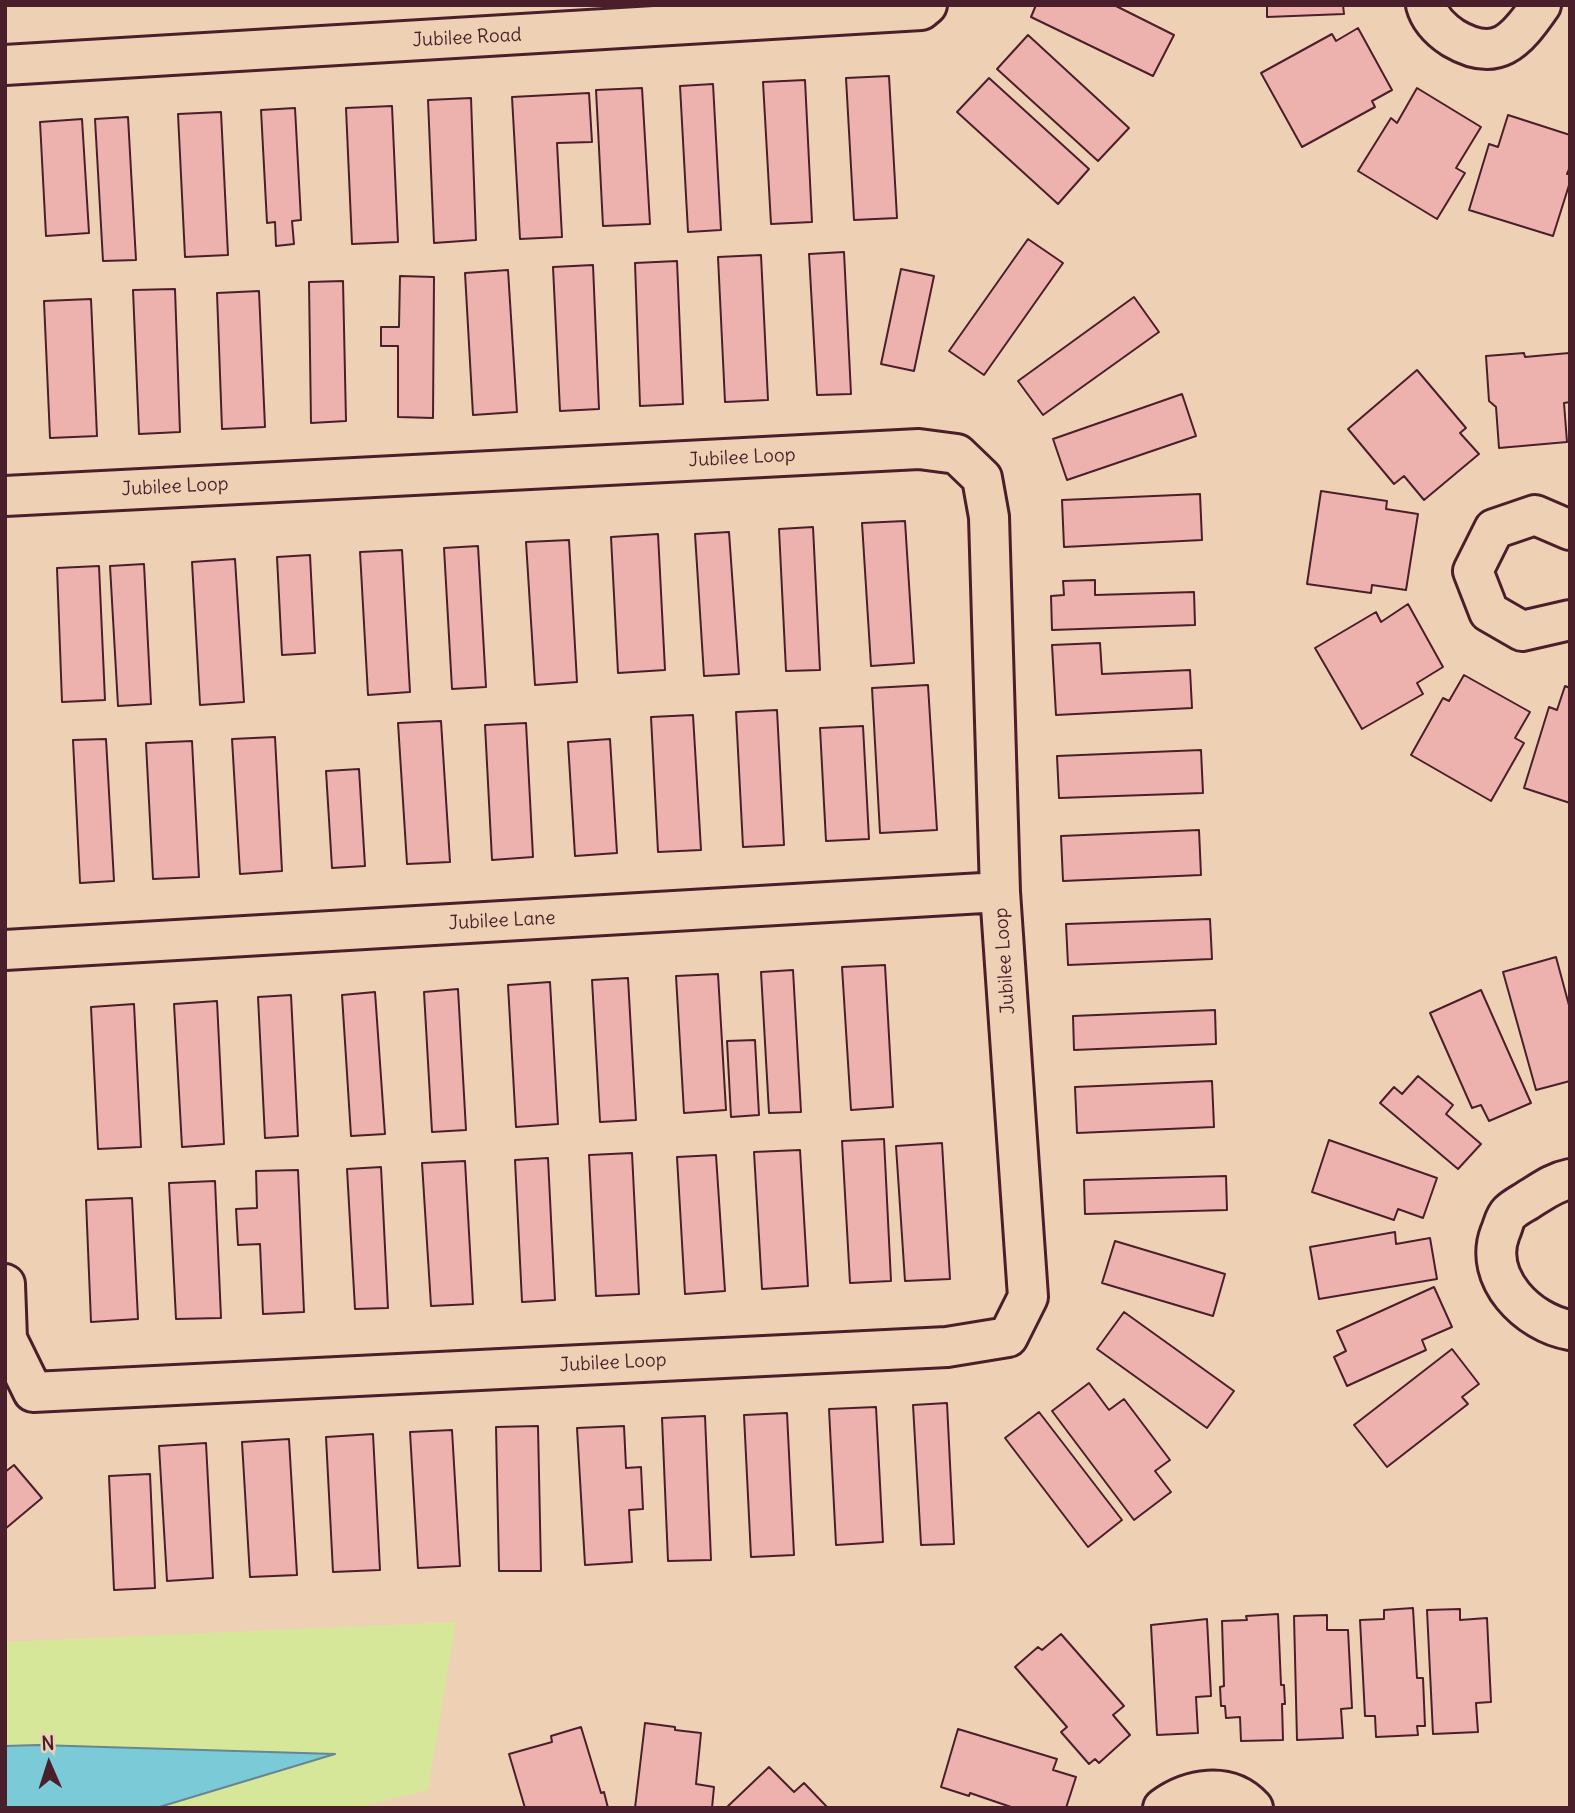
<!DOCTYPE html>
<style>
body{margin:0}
#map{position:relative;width:1575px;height:1813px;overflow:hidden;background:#eed1b4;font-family:Delius,sans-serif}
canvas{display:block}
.frame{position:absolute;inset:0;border:7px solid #4a1f2b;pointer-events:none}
.north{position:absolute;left:14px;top:1729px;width:70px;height:70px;-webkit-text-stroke:5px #eed1b4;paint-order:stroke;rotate:357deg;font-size:19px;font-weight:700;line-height:28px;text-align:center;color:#4a1f2b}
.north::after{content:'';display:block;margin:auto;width:24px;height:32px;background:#4a1f2b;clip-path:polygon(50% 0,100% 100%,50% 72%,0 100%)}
</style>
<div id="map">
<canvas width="1575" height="1813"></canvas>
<div class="frame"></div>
<div class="north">N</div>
</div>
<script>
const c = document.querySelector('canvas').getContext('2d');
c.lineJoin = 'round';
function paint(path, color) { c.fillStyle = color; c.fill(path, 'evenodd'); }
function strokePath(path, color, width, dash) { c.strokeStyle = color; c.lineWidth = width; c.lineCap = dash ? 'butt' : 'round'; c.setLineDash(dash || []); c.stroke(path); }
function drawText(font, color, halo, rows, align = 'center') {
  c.font = font + ' Delius,sans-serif'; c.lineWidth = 7; c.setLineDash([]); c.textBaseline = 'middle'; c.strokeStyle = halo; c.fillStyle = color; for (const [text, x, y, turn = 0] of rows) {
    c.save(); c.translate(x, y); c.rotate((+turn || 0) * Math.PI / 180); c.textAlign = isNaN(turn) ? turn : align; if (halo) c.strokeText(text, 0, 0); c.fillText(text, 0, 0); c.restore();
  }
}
paint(new Path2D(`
 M456,1622L428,1790L356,1808H5V1642Z`), '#d6e79a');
const water = new Path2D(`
 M38,1745L335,1754L156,1808H5V1746Z`);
paint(water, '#7bcad7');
strokePath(water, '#678692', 2);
const building = new Path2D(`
 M1036,5H1114L1174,35L1153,76L1031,17Z
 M1267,5H1343L1344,14L1267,17Z
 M1358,28L1392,90L1372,101L1375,107L1302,147L1261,73L1332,34L1336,41Z
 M1028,35L1129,128L1098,161L997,69Z
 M889,76L897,218L854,220L846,78Z
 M989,78L1089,169L1058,204L957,112Z
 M805,80L812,222L771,224L763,82Z
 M713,84L721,230L688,232L680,86Z
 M642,88L650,224L603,226L596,90Z
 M1417,88L1481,127L1456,168L1465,173L1437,219L1358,171L1391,118L1397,123Z
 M589,93L592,142L557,143L562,237L520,239L512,97Z
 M471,98L476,240L434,243L428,100Z
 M392,106L398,242L352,244L346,108Z
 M295,108L301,220L292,221L294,244L276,246L275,222L267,223L261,110Z
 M221,112L228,255L185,257L178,114Z
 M1508,115L1570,135V167L1567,174H1570V182L1553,236L1469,210L1489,144L1498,147Z
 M128,117L136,260L103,261L95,119Z
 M82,119L89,233L46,236L40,122Z
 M1028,239L1063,263L984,375L949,351Z
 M844,252L851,394L817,395L809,254Z
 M761,255L768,400L725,402L718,257Z
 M677,261L683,404L640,406L635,263Z
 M593,265L599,409L560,411L553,267Z
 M901,269L934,276L914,371L881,364Z
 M508,270L517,412L473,415L465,273Z
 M400,276L434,277L433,418L398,417V346H381V327H399Z
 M343,281L346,421L311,423L309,282Z
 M175,289L180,432L139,434L133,290Z
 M259,291L265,427L222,429L217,293Z
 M1134,297L1159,332L1043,415L1018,381Z
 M91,299L97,436L50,438L44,301Z
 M1524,353L1525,357L1569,353L1570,402L1564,403L1567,442L1499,448L1496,407L1489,401L1486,356Z
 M1417,370L1466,428L1460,433L1479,454L1424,500L1404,476L1394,484L1348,429Z
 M1182,394L1196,436L1067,480L1053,439Z
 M1321,491L1387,501L1386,509L1418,514L1406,590L1372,585L1371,593L1307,584Z
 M1200,494L1202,540L1064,547L1062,500Z
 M905,521L914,663L871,666L862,523Z
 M813,527L820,670L786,671L779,529Z
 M729,532L739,674L704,676L695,534Z
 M658,534L665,670L618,673L611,537Z
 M569,540L577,682L535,685L526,542Z
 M478,546L486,687L452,689L444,548Z
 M402,550L410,692L368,695L360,552Z
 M310,555L315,653L282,655L277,557Z
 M235,559L244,702L200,705L192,562Z
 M144,564L151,704L118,706L110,566Z
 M99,566L105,700L62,702L57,568Z
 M1095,580V595L1194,592L1195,625L1052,630L1051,596L1064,595L1063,581Z
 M1408,604L1443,667L1417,683L1423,694L1362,729L1315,648L1376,612L1381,622Z
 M1100,643L1102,674L1190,670L1192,708L1056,715L1052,645Z
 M1464,675L1530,712L1515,738L1524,743L1491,801L1411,755L1443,698L1449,701Z
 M928,685L937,830L880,833L872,688Z
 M1565,686L1570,688V803L1524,788L1549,707L1557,710Z
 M777,710L784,845L743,847L736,712Z
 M693,715L701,850L658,852L651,717Z
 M441,721L450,862L407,864L398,723Z
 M526,723L533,857L492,860L485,725Z
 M863,726L869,839L826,841L820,728Z
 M275,737L282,871L240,874L232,739Z
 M106,739L114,881L80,883L73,740Z
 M610,739L617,853L575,856L568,742Z
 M192,741L199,877L153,879L146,743Z
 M1201,750L1203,793L1059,798L1057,756Z
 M359,769L365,866L332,868L326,771Z
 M1199,830L1201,875L1063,881L1061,836Z
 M1210,919L1212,959L1068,965L1066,924Z
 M1556,957L1570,1009V1081L1536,1090L1503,972Z
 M885,965L893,1107L851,1110L842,967Z
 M793,970L801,1112L769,1113L761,972Z
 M718,974L726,1110L684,1113L676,976Z
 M628,978L636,1120L600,1122L592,980Z
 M550,982L558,1124L516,1127L508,985Z
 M458,989L466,1130L432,1132L424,992Z
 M1481,990L1531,1103L1489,1121L1481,1105L1472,1108L1430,1013Z
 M375,992L385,1134L351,1136L342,995Z
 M291,995L298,1136L265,1138L258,997Z
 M217,1001L224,1144L182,1147L174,1004Z
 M134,1004L141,1147L98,1149L91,1007Z
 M1215,1010L1216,1044L1074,1050L1073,1016Z
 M755,1040L759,1115L731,1117L727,1041Z
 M1418,1076L1453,1105L1446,1114L1481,1144L1458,1169L1380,1103L1394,1087L1402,1094Z
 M1212,1081L1214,1127L1077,1133L1075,1087Z
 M884,1139L891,1281L850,1283L842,1141Z
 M1329,1140L1437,1178L1423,1218L1398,1209L1394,1220L1312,1192Z
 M942,1143L950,1279L905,1281L896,1146Z
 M800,1150L808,1286L762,1289L754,1152Z
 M632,1153L639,1294L596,1296L589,1155Z
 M716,1155L725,1291L685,1294L677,1157Z
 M548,1158L555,1300L522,1302L515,1160Z
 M465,1161L473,1304L431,1306L422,1163Z
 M381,1167L388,1308L355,1309L347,1169Z
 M298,1170L304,1312L263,1314L260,1244L238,1245L236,1209L257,1208L256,1171Z
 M1226,1176L1227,1210L1085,1214L1084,1180Z
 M215,1181L221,1318L176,1319L169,1183Z
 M132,1198L138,1319L91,1322L86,1200Z
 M1395,1232L1396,1244L1430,1238L1437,1279L1319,1299L1310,1247Z
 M1115,1241L1225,1274L1213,1316L1102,1283Z
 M1434,1287L1452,1327L1422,1340L1426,1350L1347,1386L1334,1357L1346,1351L1337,1331Z
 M1124,1312L1234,1391L1207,1428L1097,1349Z
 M1452,1349L1479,1384L1462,1397L1468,1404L1387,1467L1354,1425Z
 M1089,1383L1109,1410L1124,1399L1170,1460L1155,1471L1171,1492L1134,1520L1052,1411Z
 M947,1403L954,1544L921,1545L913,1405Z
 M876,1407L883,1542L836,1545L829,1409Z
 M1039,1412L1122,1520L1088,1547L1005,1438Z
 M787,1413L794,1555L751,1557L744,1415Z
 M705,1416L711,1560L668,1561L662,1418Z
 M538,1426L541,1571H499L496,1427Z
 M624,1426L626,1468L641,1467L643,1509L629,1510L632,1562L585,1565L577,1428Z
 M452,1430L460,1566L418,1568L410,1432Z
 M373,1434L380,1570L333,1572L326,1437Z
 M289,1439L297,1575L250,1577L242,1442Z
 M206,1443L213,1578L167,1581L159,1446Z
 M14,1465L42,1498L5,1529V1472Z
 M150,1474L155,1588L114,1590L109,1476Z
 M1413,1608L1417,1678H1423L1425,1726H1417L1418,1735L1376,1737L1375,1716H1365L1360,1620L1384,1619V1610Z
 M1460,1609V1620L1487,1618L1491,1702L1476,1703L1478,1732L1433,1734L1427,1610Z
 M1278,1614L1281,1685H1284L1285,1704H1282L1283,1740L1241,1741L1240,1717L1226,1718L1225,1706H1221L1220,1687L1224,1686L1222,1621L1247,1620L1246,1616Z
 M1327,1615V1630H1348L1352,1708L1341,1709L1343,1738L1297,1740L1294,1616Z
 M1207,1619L1211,1696L1196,1697L1198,1733L1157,1735L1151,1625Z
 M1061,1634L1124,1706L1113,1715L1130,1735L1099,1763L1095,1759L1089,1764L1061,1732L1067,1727L1015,1667L1038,1647L1042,1650Z
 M645,1723L675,1727V1730L701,1733L696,1784L714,1787L712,1808H635Z
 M581,1727L601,1793L604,1792L608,1808H525L509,1754L552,1742L551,1736Z
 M958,1729L1057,1759L1053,1770L1076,1777L1066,1808H1014L970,1793L969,1796L941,1787Z
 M769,1767L794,1792L804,1783L828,1808H726Z`);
paint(building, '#eeb2ae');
strokePath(building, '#4a1f2b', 2);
const street = new Path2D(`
 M1426,5C1430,20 1441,30 1453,38C1497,64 1516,41 1541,5
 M5,65L921,10L927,5
 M5,496L919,449L957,454L982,478L989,517L1000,892L1028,1297L1008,1337L947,1347L33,1392L7,1339L5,1284
 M1570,530L1535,515L1494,529L1473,571L1489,612L1522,631L1570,620
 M5,950L1000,892
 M1570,1179C1555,1182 1544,1190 1531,1198C1524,1203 1515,1207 1509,1213C1504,1218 1503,1227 1500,1233C1483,1278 1528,1323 1570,1330
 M1163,1808C1189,1789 1228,1781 1253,1808`);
strokePath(street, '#4a1f2b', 44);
strokePath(street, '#eed1b4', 38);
drawText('19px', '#4a1f2b', '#eed1b4', [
 ["Jubilee Road",467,38,-3],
 ["Jubilee Loop",742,458,-3],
 ["Jubilee Loop",175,487,-3],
 ["Jubilee Lane",502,921,-3],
 ["Jubilee Loop",1005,961,-94],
 ["Jubilee Loop",613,1363,-3]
]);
</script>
